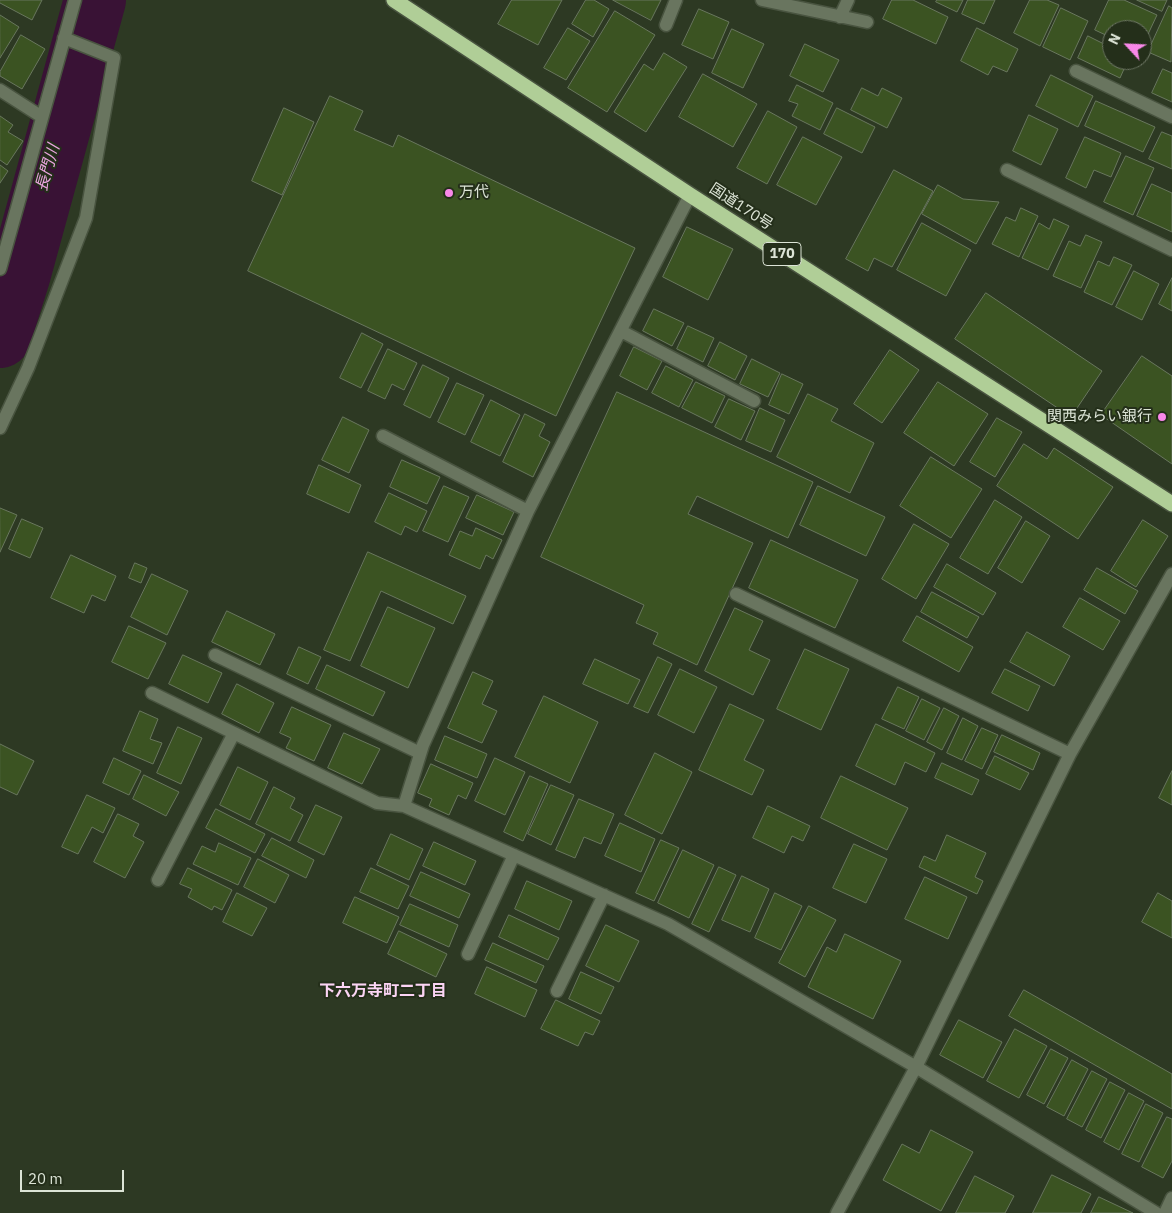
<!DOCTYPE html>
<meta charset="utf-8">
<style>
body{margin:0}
#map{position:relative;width:1172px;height:1213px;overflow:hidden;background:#2d3923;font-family:"IBM Plex Sans",sans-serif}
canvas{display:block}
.north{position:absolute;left:1102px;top:20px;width:50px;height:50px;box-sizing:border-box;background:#242f1a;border:1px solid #6e7765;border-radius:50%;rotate:295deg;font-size:14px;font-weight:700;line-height:20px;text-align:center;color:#dce4d6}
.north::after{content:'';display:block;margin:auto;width:18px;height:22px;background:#f988e9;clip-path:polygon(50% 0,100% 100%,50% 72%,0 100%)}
.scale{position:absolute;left:20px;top:1170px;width:104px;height:22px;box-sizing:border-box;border:2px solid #dce4d6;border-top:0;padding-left:6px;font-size:15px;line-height:18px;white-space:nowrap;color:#dce4d6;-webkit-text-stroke:4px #242f1a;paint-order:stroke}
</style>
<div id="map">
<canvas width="1172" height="1213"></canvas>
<div class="north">N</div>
<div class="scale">20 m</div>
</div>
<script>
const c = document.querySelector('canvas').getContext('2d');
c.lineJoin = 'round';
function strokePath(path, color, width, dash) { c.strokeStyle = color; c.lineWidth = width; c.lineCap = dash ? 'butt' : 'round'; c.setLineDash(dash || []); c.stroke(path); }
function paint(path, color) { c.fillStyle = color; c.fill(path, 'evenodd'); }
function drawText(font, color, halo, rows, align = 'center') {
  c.font = font + ' "IBM Plex Sans","Noto Sans JP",sans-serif'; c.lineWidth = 4; c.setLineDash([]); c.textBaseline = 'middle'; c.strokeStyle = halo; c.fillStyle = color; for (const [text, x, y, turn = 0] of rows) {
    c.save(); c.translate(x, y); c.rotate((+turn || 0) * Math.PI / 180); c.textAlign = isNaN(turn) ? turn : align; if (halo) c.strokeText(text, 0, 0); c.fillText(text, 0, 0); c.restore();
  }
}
strokePath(new Path2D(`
 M0,337L19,277L95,0`), '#391235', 62);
const building = new Path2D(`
 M0,0H42L32,20L0,3Z
 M512,0H562L538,45L498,24Z
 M586,0H594L609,9L593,37L572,24Z
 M613,0H661L651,20Z
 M892,0H913L948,17L936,44L883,19Z
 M937,0H963L957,12L936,2Z
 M968,0H995L984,24L962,14Z
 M1030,0H1047L1059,5L1040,46L1014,33Z
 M1109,0H1124L1157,15L1142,47V30H1112V38L1095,30Z
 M1137,0H1167L1162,11Z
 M1169,6L1172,8L1171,62L1148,52Z
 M1061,8L1088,21L1070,60L1043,47Z
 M699,9L729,22L713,59L682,45Z
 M615,11L655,35L607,112L568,88Z
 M0,15L19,27L0,58Z
 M568,28L590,41L566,80L544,68Z
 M977,28L1018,49L1007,72L993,66L988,75L961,61Z
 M732,29L764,44L743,88L712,73Z
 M21,35L45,49L22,89L0,76V72Z
 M1088,36L1112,48V60H1128L1120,78L1078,58Z
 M805,44L839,60L823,92L790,76Z
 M664,53L687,67L646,132L614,112L644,64L653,70Z
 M1163,69L1172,73V102L1152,93Z
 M703,74L757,104L733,147L679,117Z
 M1051,75L1093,96L1078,127L1036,106Z
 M797,85L833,103L820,130L792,116L798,104L789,101Z
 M862,88L878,96L882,88L902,98L887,128L851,110Z
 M330,96L363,111L354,130L393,147L398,135L635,248L556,416L248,271Z
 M1096,101L1155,127L1143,152L1085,126Z
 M284,108L314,122L282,195L252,181Z
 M837,108L875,127L862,153L824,134Z
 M768,111L797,127L767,184L737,168Z
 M1029,115L1058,129L1041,165L1013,151Z
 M0,116L13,125L8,132L23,141L7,165L0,160Z
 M1162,132L1172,136V169L1149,159Z
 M803,137L842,157L816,205L777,185Z
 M1085,137L1121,153L1111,177L1094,170L1086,188L1066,178Z
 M1126,156L1154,168L1133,215L1104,202Z
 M0,165L8,171L0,183Z
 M894,170L933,191L892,267L874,258L868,271L846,259Z
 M1152,184L1172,193V232L1137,216Z
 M938,185L963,199L999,202L976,244L922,214Z
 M1021,208L1038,216L1019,257L992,244L1006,217L1015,221Z
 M1054,219L1069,226L1048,270L1022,258L1039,223L1049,229Z
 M922,223L971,250L946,296L897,270Z
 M687,227L733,249L708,300L663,277Z
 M1086,235L1102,242L1081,288L1053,276L1069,241L1080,246Z
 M1114,257L1132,265L1112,305L1084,292L1098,261L1109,266Z
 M1134,271L1159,284L1142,320L1116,307Z
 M1172,278V311L1159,304Z
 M986,293L1102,371L1071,417L955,339Z
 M654,309L684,323L672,346L643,331Z
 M688,326L714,338L703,362L677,349Z
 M362,333L383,344L361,388L340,378Z
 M720,342L747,356L735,380L708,366Z
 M634,347L662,361L647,390L620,376Z
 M388,349L417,363L404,390L392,384L385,399L368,391Z
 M890,350L919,370L882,423L854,404Z
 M1142,356L1172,376V464L1101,415Z
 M752,359L780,373L768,397L740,384Z
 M423,365L449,378L430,418L404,405Z
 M666,366L693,380L679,407L652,393Z
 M782,374L803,384L789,414L769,405Z
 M696,382L725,396L712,423L682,408Z
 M938,382L988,414L954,466L904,433Z
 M457,383L484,395L465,435L438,422Z
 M617,392L813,482L788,538L697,496L688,514L753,543L697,665L653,644L658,633L636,623L644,605L541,557Z
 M808,394L838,409L831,421L874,443L850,493L777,457Z
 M729,399L755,411L741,440L715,427Z
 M491,400L520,415L500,456L471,442Z
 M760,408L785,420L771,452L746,441Z
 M525,414L545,424L539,436L550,442L533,477L503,462Z
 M343,417L369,430L349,473L322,460Z
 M997,418L1022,432L995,477L970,462Z
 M1024,444L1047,459L1054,448L1113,487L1078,539L997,486Z
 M931,457L982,489L951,538L900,506Z
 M402,460L440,477L427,504L390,487Z
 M319,465L361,485L349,513L307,494Z
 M444,486L469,497L448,542L423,531Z
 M818,486L885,517L866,556L800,525Z
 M389,493L427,511L417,532L405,526L401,535L375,522Z
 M477,495L514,512L503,535L466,518Z
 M995,500L1022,517L988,574L960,558Z
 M0,508L17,515L0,552Z
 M22,519L43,528L30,558L9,549Z
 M1143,520L1168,536L1136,587L1111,571Z
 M1026,521L1050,536L1022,583L998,568Z
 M914,524L949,544L916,599L882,579Z
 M476,528L502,540L493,559L486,555L480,569L449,555L460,531L472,536Z
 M771,540L858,580L835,628L749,588Z
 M368,552L466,596L453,624L381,591L350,661L324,650Z
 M71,555L116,576L105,601L92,595L84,613L51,598Z
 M135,563L147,568L141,583L129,578Z
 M947,564L996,593L983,615L934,587Z
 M1097,568L1138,591L1125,614L1084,590Z
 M152,574L188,591L167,635L131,617Z
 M932,592L979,617L967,638L921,612Z
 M1080,598L1120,621L1103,650L1063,627Z
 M388,607L435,628L408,688L361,666Z
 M735,608L763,621L749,650L770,660L753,695L705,671Z
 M227,611L275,634L260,665L212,642Z
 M917,616L973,647L959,672L903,641Z
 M129,626L166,643L148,679L112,662Z
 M1027,632L1070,656L1054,686L1010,662Z
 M299,647L321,657L308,684L287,674Z
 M805,649L849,669L821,730L777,709Z
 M183,655L222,673L208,703L169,684Z
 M658,657L672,664L648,713L634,707Z
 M595,659L640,680L628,704L583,684Z
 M327,665L385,692L373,716L316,689Z
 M680,669L717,687L694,733L658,715Z
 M1005,669L1040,686L1028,711L992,693Z
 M473,672L493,681L482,704L497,711L482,743L448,728Z
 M237,684L274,703L259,733L222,714Z
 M898,687L919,697L904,729L882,719Z
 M544,696L598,722L570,783L515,757Z
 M922,699L940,708L924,740L906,731Z
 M730,704L764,720L744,760L764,770L752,795L699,770Z
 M292,707L331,725L314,761L286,748L291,738L280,733Z
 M944,708L959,716L942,750L927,742Z
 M140,711L158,719L150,739L162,743L153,764L123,751Z
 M963,718L978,726L962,760L947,753Z
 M876,724L935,753L926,772L905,762L895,785L856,766Z
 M178,727L202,738L181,784L157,773Z
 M982,728L998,735L982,769L965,761Z
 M344,733L380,749L362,784L328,768Z
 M1002,735L1040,753L1033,770L994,752Z
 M445,736L487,754L477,778L435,760Z
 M0,744L34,761L17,795L0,787Z
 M655,753L692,772L662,834L625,815Z
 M995,756L1029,773L1020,790L986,774Z
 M114,758L141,771L129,795L103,783Z
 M495,758L525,772L505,815L475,801Z
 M942,763L979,780L972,795L935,778Z
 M431,764L473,783L466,799L458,795L449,815L429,806L432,799L418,793Z
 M238,767L268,782L250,820L220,805Z
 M1172,771V805L1159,798Z
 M144,775L179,792L166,816L133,799Z
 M530,776L548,784L523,841L504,832Z
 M841,776L908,808L887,850L821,818Z
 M551,785L574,795L551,845L528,834Z
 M274,787L295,798L290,808L303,815L290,841L256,824Z
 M87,795L115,808L103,833L92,827L78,854L62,847Z
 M579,799L614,814L601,844L584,837L575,858L556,850Z
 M316,805L342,817L324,855L298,842Z
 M768,806L810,826L803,841L792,836L784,853L753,838Z
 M216,809L265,834L255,853L206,828Z
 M118,814L139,824L133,836L144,842L125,878L94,862Z
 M620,823L655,839L641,872L605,856Z
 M391,834L423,849L409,880L377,865Z
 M947,835L986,853L975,877L983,881L977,894L919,867L924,856L935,861Z
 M272,838L314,860L306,878L262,856Z
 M661,840L679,848L654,901L636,893Z
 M434,842L476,861L465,885L423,866Z
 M219,843L251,858L238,885L193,864L202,846L215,852Z
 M854,844L887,859L866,903L833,888Z
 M683,850L714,865L689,918L658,903Z
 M258,859L289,875L275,903L244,887Z
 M719,867L736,875L709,932L692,924Z
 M188,868L232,890L222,910L214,906L212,910L188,897L192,889L180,884Z
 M371,868L409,886L398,909L360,892Z
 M421,872L470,894L459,918L410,896Z
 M742,876L769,889L750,932L722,920Z
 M925,877L967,897L948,939L905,919Z
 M527,881L572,901L559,930L515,909Z
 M237,893L267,908L252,936L223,922Z
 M775,893L802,906L781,950L755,938Z
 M1158,893L1172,901V938L1142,922Z
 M355,897L399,917L387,943L343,923Z
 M410,904L458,925L449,947L400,925Z
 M809,906L836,920L805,977L779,963Z
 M509,915L559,938L548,960L499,937Z
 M606,925L639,941L619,982L586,966Z
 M399,931L447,954L436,977L388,954Z
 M845,934L901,961L873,1019L808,987L827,947L836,952Z
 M493,943L544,966L536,983L485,960Z
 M487,967L537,990L525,1017L475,994Z
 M581,972L614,987L601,1014L569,999Z
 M1024,990L1172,1074V1109L1009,1016Z
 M556,1000L600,1021L593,1035L585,1032L578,1046L541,1029Z
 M959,1020L1002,1042L983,1078L940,1055Z
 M1015,1029L1047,1046L1019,1098L987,1081Z
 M1051,1049L1068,1058L1044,1104L1027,1095Z
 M1072,1060L1088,1069L1064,1116L1047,1107Z
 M1092,1071L1107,1079L1082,1127L1067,1119Z
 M1110,1082L1125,1090L1101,1138L1086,1130Z
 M1129,1093L1144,1101L1119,1150L1104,1142Z
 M1146,1104L1163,1113L1139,1162L1122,1154Z
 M1167,1117L1172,1119V1161L1163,1178L1142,1167Z
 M931,1130L973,1152L941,1211L883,1180L902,1144L919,1153Z
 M1052,1175L1091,1194L1081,1213H1033Z
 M975,1176L1014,1196L1005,1213H956Z
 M1099,1197L1133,1213H1091Z`);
paint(building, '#3b5322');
strokePath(building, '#69775e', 1);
const minor = new Path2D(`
 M762,0L867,22
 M840,17L848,0
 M666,25L676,0
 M1076,71L1172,117
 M0,90L42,117
 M1007,170L1172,250
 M690,195L528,511L423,745L404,806L668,924L916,1067L1156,1213
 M0,269L75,0
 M621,331L754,401
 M0,428L28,368L86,218L114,58L64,38
 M383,436L528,511
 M736,594L1070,754
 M215,655L420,753
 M152,693L377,803L404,806
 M158,880L234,733
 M468,954L514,855
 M557,991L604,895
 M837,1213L916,1067L1070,754L1172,574
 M1165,1213L1172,1198`);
const highway = new Path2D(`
 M394,0L690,195L1172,504`);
strokePath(minor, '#495440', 15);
strokePath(highway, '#495440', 18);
strokePath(minor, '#69755f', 12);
strokePath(highway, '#b0ce97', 15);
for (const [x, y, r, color] of [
 [449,193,5,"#f988e9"],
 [1162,417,5,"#f988e9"]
]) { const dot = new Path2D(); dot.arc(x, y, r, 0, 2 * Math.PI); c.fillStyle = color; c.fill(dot); strokePath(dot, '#242f1a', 2); }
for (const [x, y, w] of [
 [782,254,38]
]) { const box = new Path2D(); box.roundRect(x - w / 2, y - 11.5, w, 23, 4); c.fillStyle = '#242f1a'; c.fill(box); strokePath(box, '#dce4d6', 1); }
drawText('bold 14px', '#dce4d6', null, [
 ["170",782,254]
]);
drawText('15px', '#dce4d6', '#242f1a', [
 ["万代",459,193],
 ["関西みらい銀行",1152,417,"right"]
], 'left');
drawText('15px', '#dce4d6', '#242f1a', [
 ["国道170号",741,207,33]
]);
drawText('italic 16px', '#eba5e0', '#242f1a', [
 ["長門川",48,168,-74]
]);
drawText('bold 16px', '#fbd4f4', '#242f1a', [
 ["下六万寺町二丁目",383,991]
]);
</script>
